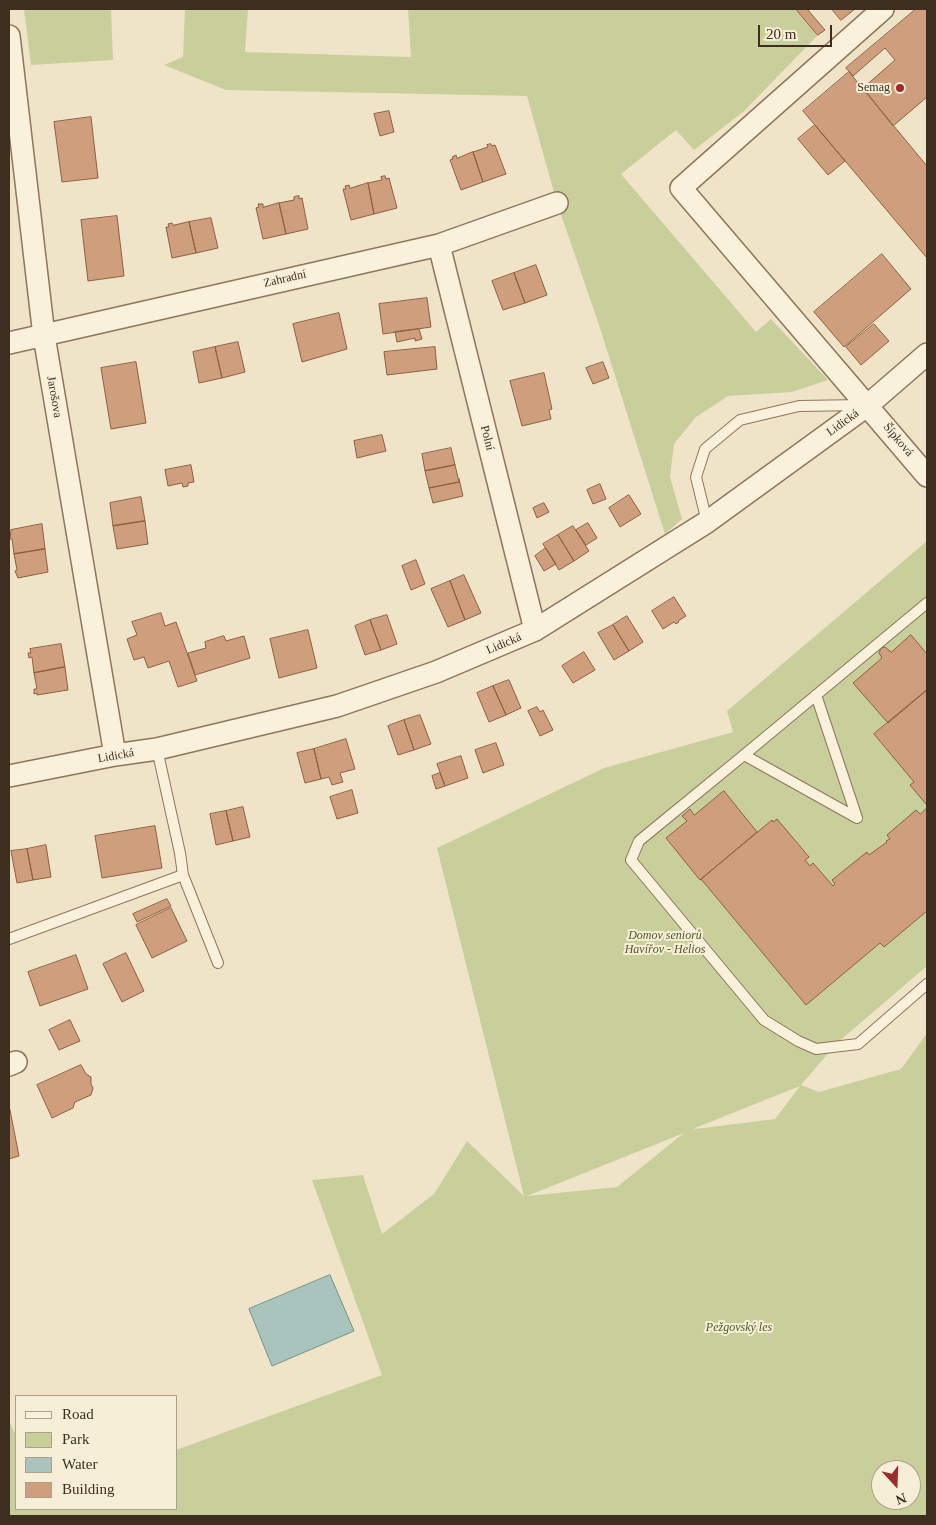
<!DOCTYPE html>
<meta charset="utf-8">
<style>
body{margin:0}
#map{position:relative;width:936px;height:1525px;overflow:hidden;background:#f0e4c8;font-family:Georgia,serif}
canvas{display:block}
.frame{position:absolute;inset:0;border:10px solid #3d2e20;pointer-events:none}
.legend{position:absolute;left:15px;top:1395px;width:162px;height:115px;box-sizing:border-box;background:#f7eed8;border:1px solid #ada18e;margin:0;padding:6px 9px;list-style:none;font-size:15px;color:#3d2e20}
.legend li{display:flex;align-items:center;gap:10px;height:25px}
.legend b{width:25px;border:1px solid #ada18e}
.north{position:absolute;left:871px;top:1460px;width:50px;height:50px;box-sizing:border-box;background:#f7eed8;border:1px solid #ada18e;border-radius:50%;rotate:160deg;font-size:14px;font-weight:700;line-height:20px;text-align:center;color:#3d2e20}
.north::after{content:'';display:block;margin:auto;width:18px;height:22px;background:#9e2a2b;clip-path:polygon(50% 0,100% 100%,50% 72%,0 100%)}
.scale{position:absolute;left:758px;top:25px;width:74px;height:22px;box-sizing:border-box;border:2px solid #3d2e20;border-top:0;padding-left:6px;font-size:15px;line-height:18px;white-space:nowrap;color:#3d2e20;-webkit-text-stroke:4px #f7eed8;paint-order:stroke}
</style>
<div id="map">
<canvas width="936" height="1525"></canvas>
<div class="frame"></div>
<ul class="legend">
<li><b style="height:6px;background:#faf1dc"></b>Road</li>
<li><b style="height:14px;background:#c9cf9b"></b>Park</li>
<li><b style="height:14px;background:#a9c4bc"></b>Water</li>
<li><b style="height:14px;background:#cf9f7d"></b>Building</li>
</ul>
<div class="north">N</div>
<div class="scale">20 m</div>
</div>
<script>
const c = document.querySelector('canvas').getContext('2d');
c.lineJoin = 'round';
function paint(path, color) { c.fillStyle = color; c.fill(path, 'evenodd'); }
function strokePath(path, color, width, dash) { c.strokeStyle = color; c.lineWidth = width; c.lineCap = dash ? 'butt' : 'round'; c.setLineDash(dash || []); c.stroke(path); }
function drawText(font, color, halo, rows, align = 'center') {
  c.font = font + ' Georgia,serif'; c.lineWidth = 4; c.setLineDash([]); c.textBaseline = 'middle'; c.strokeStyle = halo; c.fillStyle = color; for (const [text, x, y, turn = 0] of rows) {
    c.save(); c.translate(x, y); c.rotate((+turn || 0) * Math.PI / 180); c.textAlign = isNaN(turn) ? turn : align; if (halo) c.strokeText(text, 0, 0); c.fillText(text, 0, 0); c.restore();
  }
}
paint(new Path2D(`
 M24,9H111L113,60L31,65Z
 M185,9H248L245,52L411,57L408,9H796L818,35L743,112L694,150L676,130L621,174L756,332L771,319L828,380L792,392L728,396L696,417L674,444L670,477L682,519L665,534L599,325L557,203L527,96L226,90L164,65L183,57Z
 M927,541V966L837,1043L801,1085L819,1092L901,1069L927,1033V1516H9V1421L16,1435V1509H176V1450L382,1375L312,1180L363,1175L382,1234L434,1194L467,1141L524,1196L437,848L604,768L733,732L727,711ZM800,1086L775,1119L695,1129V1128ZM684,1133L617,1187L527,1196ZM881,1470H911V1500H881Z`), '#c9cf9b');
const water = new Path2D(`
 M330,1275L354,1331L272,1366L249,1309Z`);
paint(water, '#a9c4bc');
strokePath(water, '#6f938a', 1);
const building = new Path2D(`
 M796,9H807L825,30L818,35Z
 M832,9H855L841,20Z
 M916,9H927V97L893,126L863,88L895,60L885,48L853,76L846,68Z
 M849,72L927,166V258L803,111Z
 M389,111L394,132L380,136L374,114Z
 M91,117L98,178L62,182L54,122Z
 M815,125L845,161L828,175L798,139Z
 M491,144L492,146L495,145L506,174L483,182L473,152L488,147L487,145Z
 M473,152L483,182L461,190L450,160L453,159L452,157L456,155L457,158Z
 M385,176L386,179L389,178L397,208L374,214L368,183L382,180L381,177Z
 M368,183L374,214L351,220L343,189H346L345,186L349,185L350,188Z
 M299,196V199L302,198L308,229L286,234L279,203L294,200V197Z
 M279,203L286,234L263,239L256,208L259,207L258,204H263V207Z
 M117,216L124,276L88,281L81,220Z
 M211,218L218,248L196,253L189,222Z
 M189,222L196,253L172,258L166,227H169L168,224L172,223L173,225Z
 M882,254L911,289L844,347L814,312Z
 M536,265L547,295L525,303L514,273Z
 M514,273L525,303L503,310L492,281Z
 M427,298L431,327L383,334L379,304Z
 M339,313L347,349L302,362L293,324Z
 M874,324L889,341L861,365L846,347Z
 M419,329L422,339L415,341V338L397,342L395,332Z
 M238,342L245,372L222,378L215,347Z
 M215,347L222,378L199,383L193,352Z
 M435,347L437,369L387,375L384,352Z
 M136,362L146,423L111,429L101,368Z
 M603,362L609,378L593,384L586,368Z
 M544,373L552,409L549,410L551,419L522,426L510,381Z
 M382,435L386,451L357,458L354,441Z
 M451,448L455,465L425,471L422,454Z
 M191,465L194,482L188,483V486L183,487L182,483L168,486L165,470Z
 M455,465L459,482L429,488L425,471Z
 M459,479L463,496L433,503L429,488L459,482Z
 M600,484L606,499L593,504L587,490Z
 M629,495L641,514L620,527L609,508Z
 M141,497L145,521L113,526L110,503Z
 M544,503L549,512L537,518L533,508Z
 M145,521L148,544L117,549L113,526Z
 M588,523L597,538L586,545L576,530Z
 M42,524L45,549L14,554L12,539H10L11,530Z
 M573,526L589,551L574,561L558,535Z
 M558,535L574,561L559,570L543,544Z
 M546,548L556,564L544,571L535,556Z
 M45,549L48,572L18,578L15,571L17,570L14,554Z
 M416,560L425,584L411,590L402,566Z
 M464,575L481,613L465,620L450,581Z
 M450,581L465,620L448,627L431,589Z
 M674,597L686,616L678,621L679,622L676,624L674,622L663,629L652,611Z
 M161,613L165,626L176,622L197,681L178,687L169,661L148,668L144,657L134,660L127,639L137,635L132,622Z
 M387,615L397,644L381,650L370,620Z
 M627,616L643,642L629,651L613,625Z
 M370,620L381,650L365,655L355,626Z
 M613,625L629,651L614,660L598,633Z
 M308,630L317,668L279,678L270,639Z
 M911,635L927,654V690L888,723L853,683L882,658L879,653L881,648L885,647L891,652Z
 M224,636L226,641L244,636L250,658L195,675L188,653L206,648L205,642Z
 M61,644L65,667L34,673L32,657L29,658L28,653H31L30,649Z
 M584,652L595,670L573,683L562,666Z
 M65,667L68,690L37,695V693L34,694V689H37L34,673Z
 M509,680L521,708L506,715L493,686Z
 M493,686L506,715L489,722L477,693Z
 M927,690V803L926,804L910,785L914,782L874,734Z
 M537,707L540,712L543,710L553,730L540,736L528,711Z
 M420,715L431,744L414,750L404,720Z
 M404,720L414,750L398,755L388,726Z
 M346,739L355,769L340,773L343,782L332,785L329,777L321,779L314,749Z
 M496,743L504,765L483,773L475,750Z
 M314,749L321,779L305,783L297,753Z
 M461,756L468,778L445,786L437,764Z
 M440,773L445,786L436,789L432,776Z
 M352,790L358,813L337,819L330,797Z
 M724,791L757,832L700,880L666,838L687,821L682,816L690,809L694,815Z
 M243,807L250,837L233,841L226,811Z
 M927,808V911L884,947L880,943L806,1005L701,879L772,820L773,822L777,819L809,857L805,860L810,866L813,863L833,886L835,884L832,880L867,852L869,855L887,842L886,841L890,839L887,835L916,810L920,814Z
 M226,811L233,841L216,845L210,814Z
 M155,826L162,868L102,878L95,836Z
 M46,845L51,877L33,880L27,849Z
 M27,849L33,880L17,883L11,851Z
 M167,899L171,906L137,922L133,914Z
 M171,908L187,941L152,958L136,925Z
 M126,953L144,991L122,1002L103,964Z
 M76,955L88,989L40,1006L28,972Z
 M70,1020L80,1041L59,1050L49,1030Z
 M81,1065L86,1074L91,1077V1084L93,1088L91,1095L75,1102L73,1108L52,1118L37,1085Z
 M10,1110L19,1156L9,1159V1111Z`);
paint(building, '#cf9f7d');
strokePath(building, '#8d5f41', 1);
const service = new Path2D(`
 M707,522L696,477L705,449L740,420L799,406L862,405
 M927,603L744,755L639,841L631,860L764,1020L798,1041L816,1049L858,1044L927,984
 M157,749L180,853L183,875L218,963
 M744,755L857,818L816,695
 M9,939L183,875`);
const minor = new Path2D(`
 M883,9L681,188L927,476
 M9,36L44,336L115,755
 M439,245L535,630
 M9,343L439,245L557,203
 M9,776L115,755L157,749L337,706L436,672L535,630L707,522L868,405L927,354
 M9,1065L16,1062`);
strokePath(service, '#8d765c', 12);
strokePath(minor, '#8d765c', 24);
strokePath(service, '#faf1dc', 10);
strokePath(minor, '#faf1dc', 21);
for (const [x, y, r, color] of [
 [900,88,5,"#9e2a2b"]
]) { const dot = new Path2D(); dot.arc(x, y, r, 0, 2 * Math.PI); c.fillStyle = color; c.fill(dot); strokePath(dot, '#f7eed8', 2); }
drawText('12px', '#3d2e20', '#f7eed8', [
 ["Semag",890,88]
], 'right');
drawText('12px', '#3d2e20', '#f7eed8', [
 ["Zahradní",285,279,-13],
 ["Jarošova",54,397,80],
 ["Lidická",843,423,-36],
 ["Polní",487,438,76],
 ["Šípková",898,440,50],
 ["Lidická",504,644,-23],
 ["Lidická",116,756,-10]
]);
drawText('italic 12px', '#4d5a26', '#f7eed8', [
 ["Domov seniorů",665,936],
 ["Havířov - Helios",665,950],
 ["Pežgovský les",739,1328]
]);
</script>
